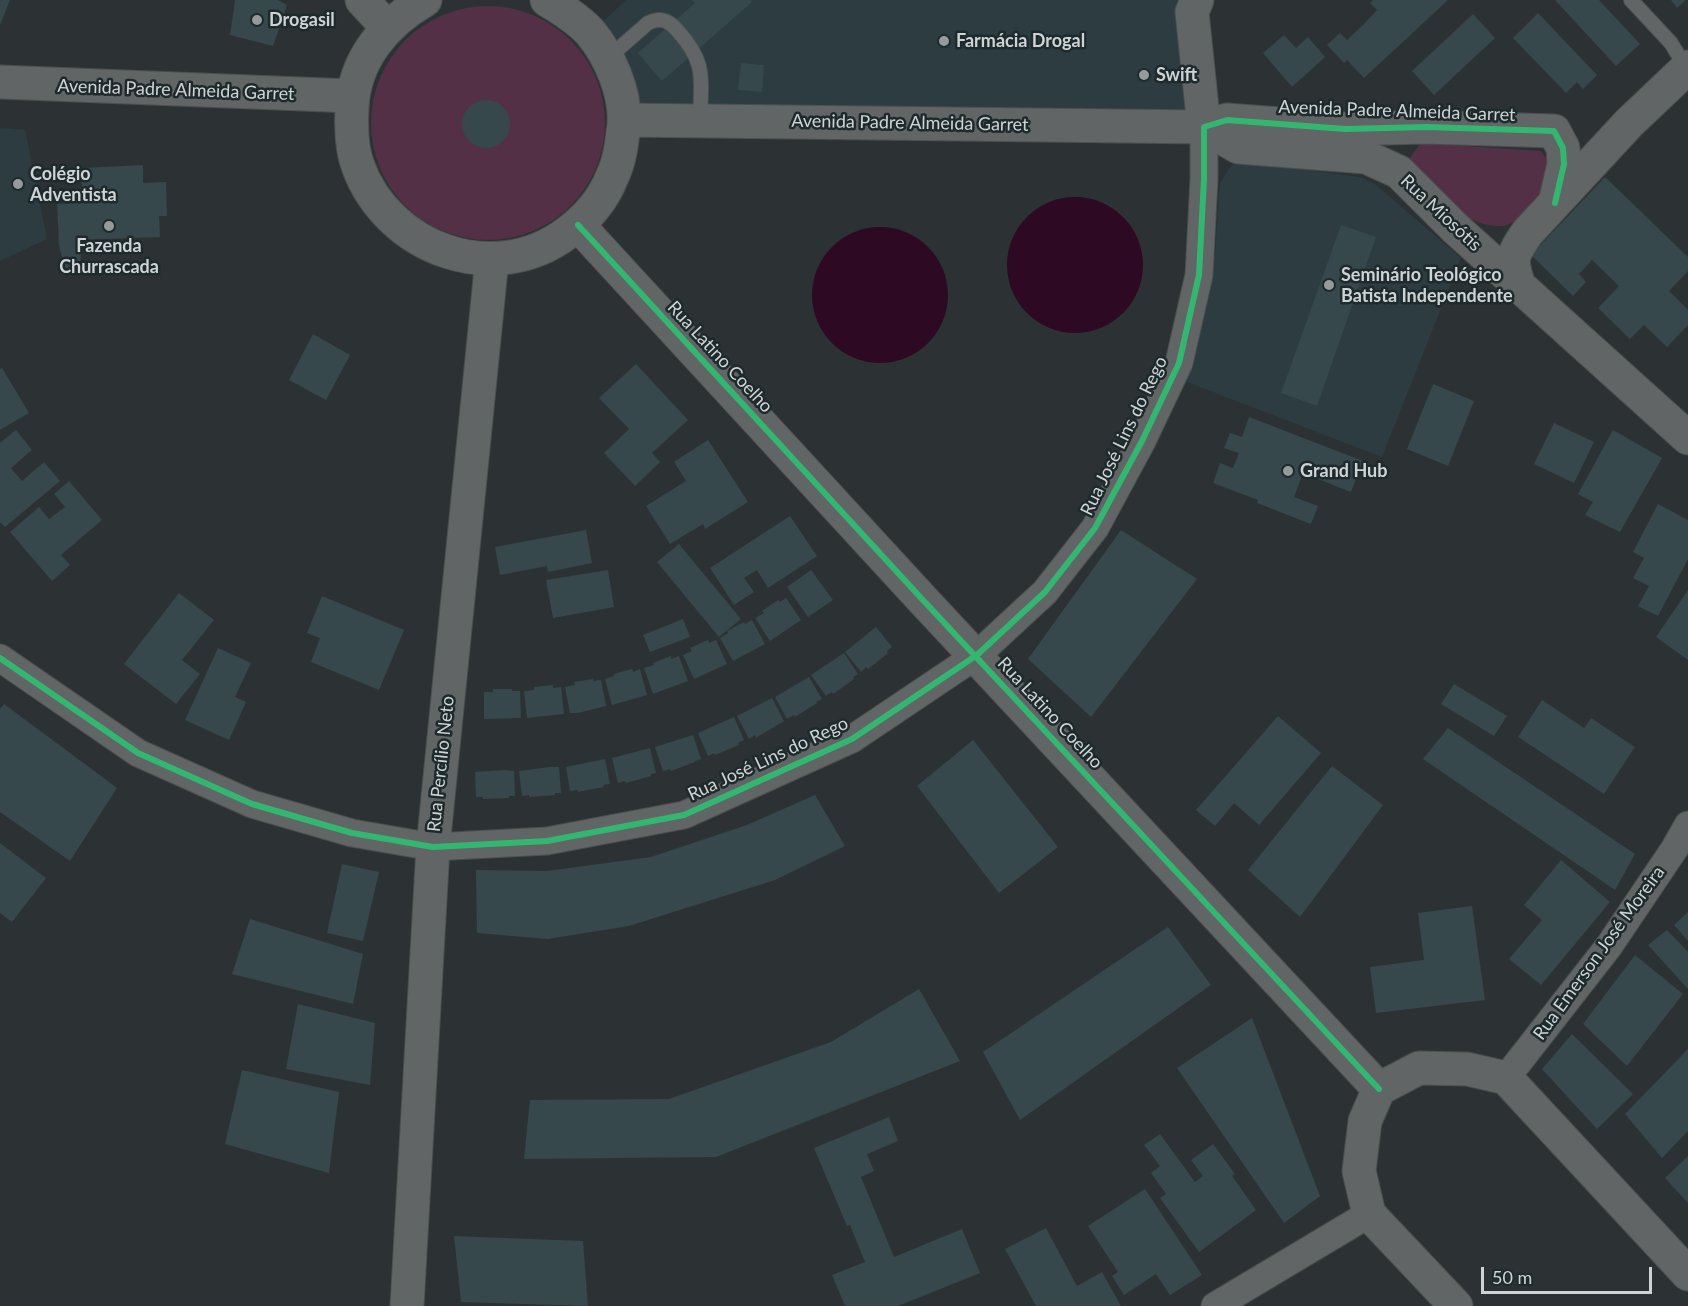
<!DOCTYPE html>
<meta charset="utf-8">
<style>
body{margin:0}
#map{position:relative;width:1688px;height:1306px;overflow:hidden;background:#2c3233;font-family:Lato,sans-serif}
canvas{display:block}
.scale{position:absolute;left:1481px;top:1267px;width:171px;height:27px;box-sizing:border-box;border:3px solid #ced4d5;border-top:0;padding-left:8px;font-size:18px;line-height:21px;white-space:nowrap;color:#ced4d5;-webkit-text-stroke:4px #1f2a2c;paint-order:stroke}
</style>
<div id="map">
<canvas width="1688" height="1306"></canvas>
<div class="scale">50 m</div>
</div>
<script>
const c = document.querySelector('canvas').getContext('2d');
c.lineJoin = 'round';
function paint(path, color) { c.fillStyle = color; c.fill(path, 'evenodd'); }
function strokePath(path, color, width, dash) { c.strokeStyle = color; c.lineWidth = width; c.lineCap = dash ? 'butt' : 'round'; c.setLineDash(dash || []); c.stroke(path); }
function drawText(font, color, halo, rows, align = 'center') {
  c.font = font + ' Lato,sans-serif'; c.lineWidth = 5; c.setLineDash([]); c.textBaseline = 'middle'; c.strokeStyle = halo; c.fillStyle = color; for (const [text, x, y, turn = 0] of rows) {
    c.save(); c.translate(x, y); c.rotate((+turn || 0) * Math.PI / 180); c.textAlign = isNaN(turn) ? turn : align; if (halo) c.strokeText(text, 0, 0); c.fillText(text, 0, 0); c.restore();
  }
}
paint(new Path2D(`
 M626,0H1179L1192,118L631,114L600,24Z
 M0,128L25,130L47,239L0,261Z
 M1239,161L1360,177L1376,185L1461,258L1382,457L1179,379L1201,313L1215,253L1220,183L1231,166Z`), '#2c3c40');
paint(new Path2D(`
 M371 123a117 117 0 1 1 234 0a117 117 0 1 1-234 0Z
 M1421,143L1541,151L1551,166C1548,186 1540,205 1523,216C1517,219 1509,226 1502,226C1465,228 1428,189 1409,159Z`), '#543046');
paint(new Path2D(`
 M1007 265a68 68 0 1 1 136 0a68 68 0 1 1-136 0Z
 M812 295a68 68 0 1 1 136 0a68 68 0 1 1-136 0Z`), '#2e0923');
paint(new Path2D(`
 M0,0H10L0,25Z
 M235,0H278L287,5L273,46L230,35Z
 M692,0H750L752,2L662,81L638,53L695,3Z
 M1373,0H1448L1364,78L1347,60L1344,63L1327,45L1340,33L1347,40L1363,25L1377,10L1370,3Z
 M1555,0H1599L1640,44L1616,66Z
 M1671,0H1686L1677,8Z
 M1538,13L1597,75L1583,89L1577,82L1566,93L1513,38Z
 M1473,14L1495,38L1434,95L1412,71Z
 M1284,35L1296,48L1308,37L1325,57L1292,87L1263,53Z
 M741,63L764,65L762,92L738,90Z
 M462 124a24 24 0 1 1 48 0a24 24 0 1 1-48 0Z
 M143,165V183L166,182L167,216H159L160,237L81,240L82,252L79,267L65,270L59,245L57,204L83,203L81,168Z
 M1605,177L1688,257V271L1669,291L1688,310V325L1667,347L1644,325L1630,339L1598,308L1619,286L1592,260L1579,274L1586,282L1573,296L1531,255Z
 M1341,225L1376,237L1317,406L1281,393Z
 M313,334L350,355L326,400L289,380Z
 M636,364L688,420L652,453L660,462L635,486L604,453L629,429L599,398Z
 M2,368L29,413L0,430V369Z
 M1433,384L1474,401L1448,466L1407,449Z
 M1249,417L1363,461L1351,492L1303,473L1294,497L1318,506L1311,524L1257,503L1258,500L1213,483L1220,463L1233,468L1239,453L1224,448L1230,433L1242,437Z
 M1554,423L1594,442L1574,483L1534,464Z
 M16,430L32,450L11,468L22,481L44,462L60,481L5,527L0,522V443Z
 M1613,430L1662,458L1620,532L1585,515L1593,502L1578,494Z
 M708,440L748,502L705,529L703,524L670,544L646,506L686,481L674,462Z
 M69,481L102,520L61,555L70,565L52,581L10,532L39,507L49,519L65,507L54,494Z
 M1658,504L1688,520V559L1658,616L1638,606L1649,586L1633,578L1644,558L1633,552Z
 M790,516L817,556L768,588L757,570L744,578L754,592L734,605L710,568Z
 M586,530L592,563L548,572L547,566L500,575L495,547Z
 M1121,530L1197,579L1091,717L1028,659Z
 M679,544L741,619L719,637L657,562Z
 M608,570L614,607L553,618L546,580Z
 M811,570L833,600L808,617L787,587Z
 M1688,590V660L1656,637Z
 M179,593L214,620L182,660L200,674L176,704L124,664Z
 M322,596L404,630L379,690L311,662L320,638L307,633Z
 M786,598L801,620L770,641L755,618L764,613L762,611L778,600L780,602Z
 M683,619L690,637L650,652L643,635Z
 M752,620L765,644L733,661L720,638L728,633L727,631L744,622L745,624Z
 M876,627L892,647L887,651L888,653L868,669L866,667L861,672L845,652Z
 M708,640L709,643L716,640L727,664L694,679L683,655L692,651L690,648Z
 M218,648L251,663L235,697L246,702L229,740L185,720Z
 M844,653L858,674L853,677L854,679L833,694L832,692L826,696L811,675Z
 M671,656V659L679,656L688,681L653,694L644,668L654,665L653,663Z
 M632,669L633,672L640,669L647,695L612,705L605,679L614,676V674Z
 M809,677L822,699L816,702L817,703L795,717L794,715L787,719L775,697Z
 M593,679V681L601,680L606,706L578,713H570L565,687L575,685L574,682Z
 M1454,684L1507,716L1494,736L1441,704Z
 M553,685V688L561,687L564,714L527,718L524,691L534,690V687Z
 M493,689H512V691H520L521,718L484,719V692H493Z
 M772,698L784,721L756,738L755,735L749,739L737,716Z
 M1542,700L1584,728L1591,718L1635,747L1604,794L1518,737Z
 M4,704L117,788L70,861L0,812V709Z
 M1278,716L1321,753L1259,825L1234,803L1215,826L1196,810Z
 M734,717L744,740L738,743L739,745L715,755L714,753L708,756L698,733Z
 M1448,728L1635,854L1615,890L1423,759Z
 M693,735L701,759L695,761V762L671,771L670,769L663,771L655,747Z
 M973,740L1058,847L999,893L917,786Z
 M650,748L656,773L651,774V776L626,783L625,781L618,783L612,758Z
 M605,759L610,784L603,785L604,787L578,792V790L570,791L566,767Z
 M1332,766L1383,805L1300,917L1248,870Z
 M550,767H559L561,793H555V795L529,797V795L522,796L519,771Z
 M505,770L514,771L515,796H509V798L483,799V797H476L475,772Z
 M815,795L845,846L775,880L629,926L548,939L477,933L476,870L547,871L651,857L747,825Z
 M0,843L46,878L12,922L0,913Z
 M1561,860L1610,902L1541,985L1509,959L1542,920L1524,905Z
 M342,864L379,872L363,941L327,933Z
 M1472,906L1485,1000L1376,1013L1370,967L1424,960L1418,913Z
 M1688,912V941L1674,925Z
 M250,919L363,954L353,1004L232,974Z
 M1168,927L1211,985L1020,1120L983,1052Z
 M1667,930L1688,952V989L1648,945Z
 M1635,955L1683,994L1627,1066L1583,1024Z
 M919,989L960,1061L716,1157L524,1159L530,1100L669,1099L831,1042Z
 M298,1004L375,1023L370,1085L286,1069Z
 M1252,1018L1320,1196L1284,1223L1177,1068Z
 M1572,1034L1633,1094L1597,1129L1542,1069Z
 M1688,1049V1131L1662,1158L1625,1114Z
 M242,1070L339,1092L329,1173L225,1144Z
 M889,1117L898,1141L867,1154L874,1171L861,1177L894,1257L962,1229L980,1273L898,1306H845L832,1275L865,1262L850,1225L847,1226L814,1148Z
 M1160,1134L1195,1182L1203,1176L1191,1160L1213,1144L1235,1174L1232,1176L1256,1210L1199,1252L1160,1198L1166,1194L1151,1173L1160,1166L1144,1145Z
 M1688,1156V1203L1665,1178Z
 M1145,1189L1202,1275L1170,1295L1156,1274L1124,1295L1112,1276L1118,1272L1088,1226Z
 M1046,1228L1077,1286L1102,1272L1121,1306H1036L1005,1249Z
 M454,1236L583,1241L588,1306L461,1302Z`), '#36484b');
const lane = new Path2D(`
 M1631,0L1671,43L1686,68
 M608,58L648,23C660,17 668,20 677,30C707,63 701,78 700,121`);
const street = new Path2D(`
 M0,658L138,753L252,804L352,833L433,847L547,841L684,815L852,739L977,655L1045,592L1095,528L1142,441L1179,363L1199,275L1204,179V127
 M1506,1078L1609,946L1675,848L1688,825
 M1215,1306L1369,1214`);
const secondary = new Path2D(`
 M362,0L387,27
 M425,0C385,23 354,60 352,108C351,127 351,148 358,166C388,249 494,288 567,233C586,219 603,200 612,177C620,161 622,142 624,124C626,93 610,56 590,32C578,19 562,9 547,0
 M1197,0L1192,12L1204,127
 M0,82L352,96
 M624,120L1204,127L1227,120L1345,129L1426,127L1554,131L1563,148L1564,164L1555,203
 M1204,127L1238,147L1366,157L1399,172L1455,228L1688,438
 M578,225L922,599L1379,1089
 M1518,283C1510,257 1512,256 1527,233L1629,123L1688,67
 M407,1306L433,847L492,259
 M1456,1306L1369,1214L1359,1171L1365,1121L1379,1089L1419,1068L1467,1069L1506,1078L1688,1274`);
strokePath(lane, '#494e4f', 16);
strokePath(street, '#494e4f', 29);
strokePath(secondary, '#494e4f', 35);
strokePath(lane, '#616565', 14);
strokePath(street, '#616565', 27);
strokePath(secondary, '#616565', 33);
strokePath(new Path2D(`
 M578,225L922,599L1379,1089
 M0,658L138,753L252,804L352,833L433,847L547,841L684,815L852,739L977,655L1045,592L1095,528L1142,441L1179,363L1199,275L1204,179V127L1227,120L1345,129L1426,127L1554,131L1563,148L1564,164L1555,203`), '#33b770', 6);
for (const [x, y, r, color] of [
 [257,20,6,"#959b9c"],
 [944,41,6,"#959b9c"],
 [1144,75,6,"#959b9c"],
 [18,184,6,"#959b9c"],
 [109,226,6,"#959b9c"],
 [1329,285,6,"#959b9c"],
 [1288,471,6,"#959b9c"]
]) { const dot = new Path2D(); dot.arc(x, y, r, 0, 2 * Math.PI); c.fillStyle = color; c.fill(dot); strokePath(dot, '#1f2a2c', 2); }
drawText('bold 18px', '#ced4d5', '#1f2a2c', [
 ["Drogasil",269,20],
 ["Farmácia Drogal",956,41],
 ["Swift",1156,75],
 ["Colégio",30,174],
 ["Adventista",30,195],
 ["Fazenda",109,246,"center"],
 ["Churrascada",109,267,"center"],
 ["Seminário Teológico",1341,275],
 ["Batista Independente",1341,296],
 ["Grand Hub",1300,471]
], 'left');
drawText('18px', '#ced4d5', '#1f2a2c', [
 ["Avenida Padre Almeida Garret",176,90,2],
 ["Avenida Padre Almeida Garret",1397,111,2],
 ["Avenida Padre Almeida Garret",910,123,1],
 ["Rua Miosótis",1441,213,43],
 ["Rua Latino Coelho",720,357,47],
 ["Rua José Lins do Rego",1124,436,-64],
 ["Rua Latino Coelho",1050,713,47],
 ["Rua José Lins do Rego",768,759,-25],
 ["Rua Percílio Neto",441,764,-84],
 ["Rua Emerson José Moreira",1599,953,-54]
]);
</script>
